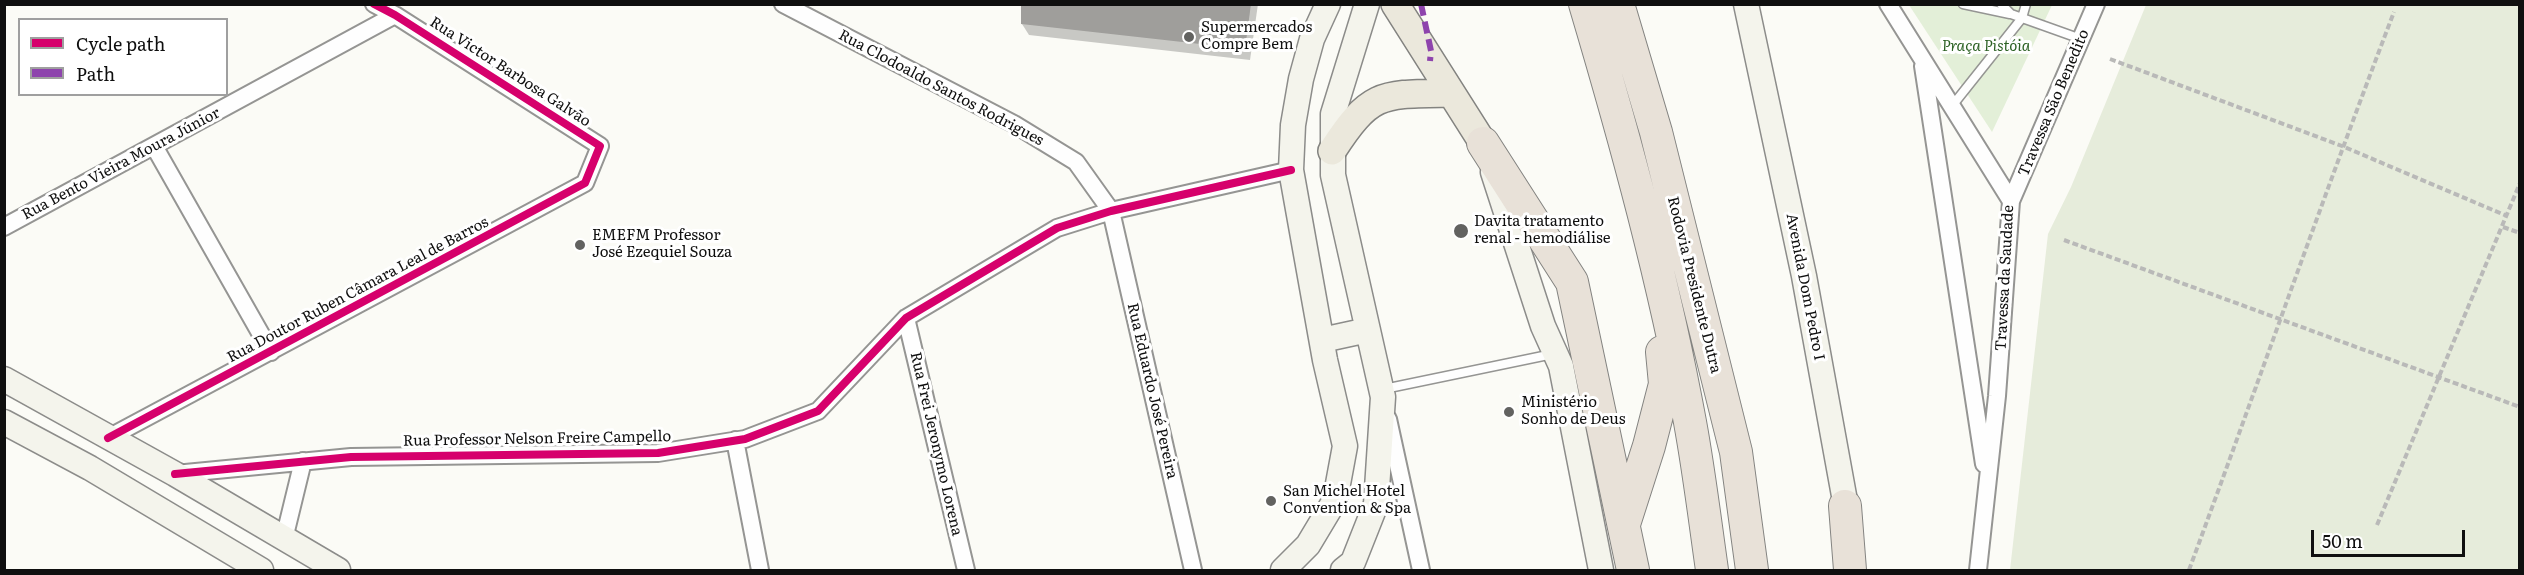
<!DOCTYPE html>
<meta charset="utf-8">
<style>
body{margin:0}
#map{position:relative;width:2524px;height:575px;overflow:hidden;background:#fbfbf6;font-family:Literata,serif}
canvas{display:block}
.frame{position:absolute;inset:0;border:6px solid #0f0f0f;pointer-events:none}
.legend{position:absolute;left:18px;top:18px;width:210px;height:78px;box-sizing:border-box;background:#fff;border:2px solid #9f9f9f;margin:0;padding:8px 10px;list-style:none;font-size:18px;color:#0f0f0f}
.legend li{display:flex;align-items:center;gap:12px;height:30px}
.legend b{width:30px;border:2px solid #9f9f9f}
.scale{position:absolute;left:2311px;top:530px;width:154px;height:27px;box-sizing:border-box;border:3px solid #0f0f0f;border-top:0;padding-left:8px;font-size:18px;line-height:21px;white-space:nowrap;color:#0f0f0f;-webkit-text-stroke:4px #fff;paint-order:stroke}
</style>
<div id="map">
<canvas width="2524" height="575"></canvas>
<div class="frame"></div>
<ul class="legend">
<li><b style="height:8px;background:#d6006c"></b>Cycle path</li>
<li><b style="height:8px;background:#8e44ad"></b>Path</li>
</ul>
<div class="scale">50 m</div>
</div>
<script>
const c = document.querySelector('canvas').getContext('2d');
c.lineJoin = 'round';
function paint(path, color) { c.fillStyle = color; c.fill(path, 'evenodd'); }
function strokePath(path, color, width, dash) { c.strokeStyle = color; c.lineWidth = width; c.lineCap = dash ? 'butt' : 'round'; c.setLineDash(dash || []); c.stroke(path); }
function drawText(font, color, halo, rows, align = 'center') {
  c.font = font + ' Literata,serif'; c.lineWidth = 6; c.setLineDash([]); c.textBaseline = 'middle'; c.strokeStyle = halo; c.fillStyle = color; for (const [text, x, y, turn = 0] of rows) {
    c.save(); c.translate(x, y); c.rotate((+turn || 0) * Math.PI / 180); c.textAlign = isNaN(turn) ? turn : align; if (halo) c.strokeText(text, 0, 0); c.fillText(text, 0, 0); c.restore();
  }
}
paint(new Path2D(`
 M1909,5H2052L1992,132Z`), '#e3efd8');
paint(new Path2D(`
 M2146,5H2519V570H2010L2048,234L2071,187Z`), '#e6ecdb');
paint(new Path2D(`
 M1023,4H1258L1250,60L1029,35L1022,24Z`), '#0003');
paint(new Path2D(`
 M1021,4H1251L1245,49L1021,24Z`), '#9f9e9b');
const service = new Path2D(`
 M1963,4L2010,14
 M2001,4L2011,14L2081,39
 M1952,106L2022,18L2026,4
 M1384,389L1548,355`);
const minor = new Path2D(`
 M783,4L1014,124L1076,162L1111,211L1193,570
 M1888,4L2011,201L1997,396L1978,570
 M1923,66L1984,464
 M154,146L271,352
 M2011,201L2096,4
 M4,227L395,15
 M906,318L966,570
 M1388,419L1421,570
 M108,438L585,183L600,146L395,15L374,4
 M735,440L760,570
 M175,474L351,457L658,453L745,439L818,411L906,318L1057,228L1111,211L1291,170
 M284,539L303,461`);
const secondary = new Path2D(`
 M1746,4L1804,276L1849,523
 M1493,172L1543,326L1561,366L1601,570
 M1322,340L1368,330
 M4,379L175,474L338,570
 M4,422L90,468L261,570
 M1283,570L1308,545L1335,500L1345,446L1325,360L1291,170L1293,125L1301,79L1312,39L1328,4
 M1343,570L1353,562L1376,504L1383,397L1333,175V114L1367,4`);
const primary = new Path2D(`
 M1395,4L1483,143
 M1332,151C1371,91 1381,94 1451,93`);
const motorway = new Path2D(`
 M1585,4C1626,142 1664,281 1690,422C1699,471 1705,521 1712,570
 M1618,4L1656,132L1736,452L1752,570
 M1483,143L1572,282L1633,570
 M1845,506L1850,570
 M1624,524L1649,446L1665,384L1662,352`);
strokePath(service, '#959593', 11);
strokePath(minor, '#959593', 20);
strokePath(secondary, '#8c8c8a', 27);
strokePath(primary, '#838380', 30);
strokePath(motorway, '#838380', 34);
strokePath(new Path2D(`
 M2110,59L2342,146L2507,216
 M2503,227L2520,233
 M2064,240L2520,407
 M2377,525L2520,183
 M2189,570C2258,384 2323,197 2394,12`), '#b9b9b8', 4, [6, 3]);
strokePath(service, '#fefefe', 8);
strokePath(minor, '#fefefe', 16);
strokePath(secondary, '#f4f4ec', 24);
strokePath(primary, '#ebe8dc', 27);
strokePath(motorway, '#e8e1d8', 32);
strokePath(new Path2D(`
 M1421,4L1431,51L1430,61`), '#8e44ad', 6, [12, 6]);
strokePath(new Path2D(`
 M108,438L585,183L600,146L395,15L374,4
 M175,474L351,457L658,453L745,439L818,411L906,318L1057,228L1111,211L1291,170`), '#d6006c', 8);
for (const [x, y, r, color] of [
 [1189,37,6,"#626260"],
 [1461,231,8,"#626260"],
 [580,245,6,"#626260"],
 [1509,412,6,"#626260"],
 [1271,501,6,"#626260"]
]) { const dot = new Path2D(); dot.arc(x, y, r, 0, 2 * Math.PI); c.fillStyle = color; c.fill(dot); strokePath(dot, '#fff', 2); }
drawText('15px', '#0f0f0f', '#fff', [
 ["Supermercados",1201,28],
 ["Compre Bem",1201,45],
 ["Davita tratamento",1474,222],
 ["renal - hemodiálise",1474,239],
 ["EMEFM Professor",592,236],
 ["José Ezequiel Souza",592,253],
 ["Ministério",1521,403],
 ["Sonho de Deus",1521,420],
 ["San Michel Hotel",1283,492],
 ["Convention & Spa",1283,509]
], 'left');
drawText('italic 15px', '#2d6225', '#fff', [
 ["Praça Pistóia",1986,47]
]);
drawText('15px', '#0f0f0f', '#fff', [
 ["Rua Victor Barbosa Galvão",510,72,33],
 ["Rua Clodoaldo Santos Rodrigues",941,88,28],
 ["Travessa São Benedito",2054,103,-67],
 ["Rua Bento Vieira Moura Júnior",121,164,-28],
 ["Travessa da Saudade",2005,278,-87],
 ["Rodovia Presidente Dutra",1694,285,76],
 ["Avenida Dom Pedro I",1805,287,79],
 ["Rua Doutor Ruben Câmara Leal de Barros",358,290,-28],
 ["Rua Eduardo José Pereira",1152,391,77],
 ["Rua Professor Nelson Freire Campello",537,439,-1],
 ["Rua Frei Jeronymo Lorena",936,444,77]
]);
</script>
